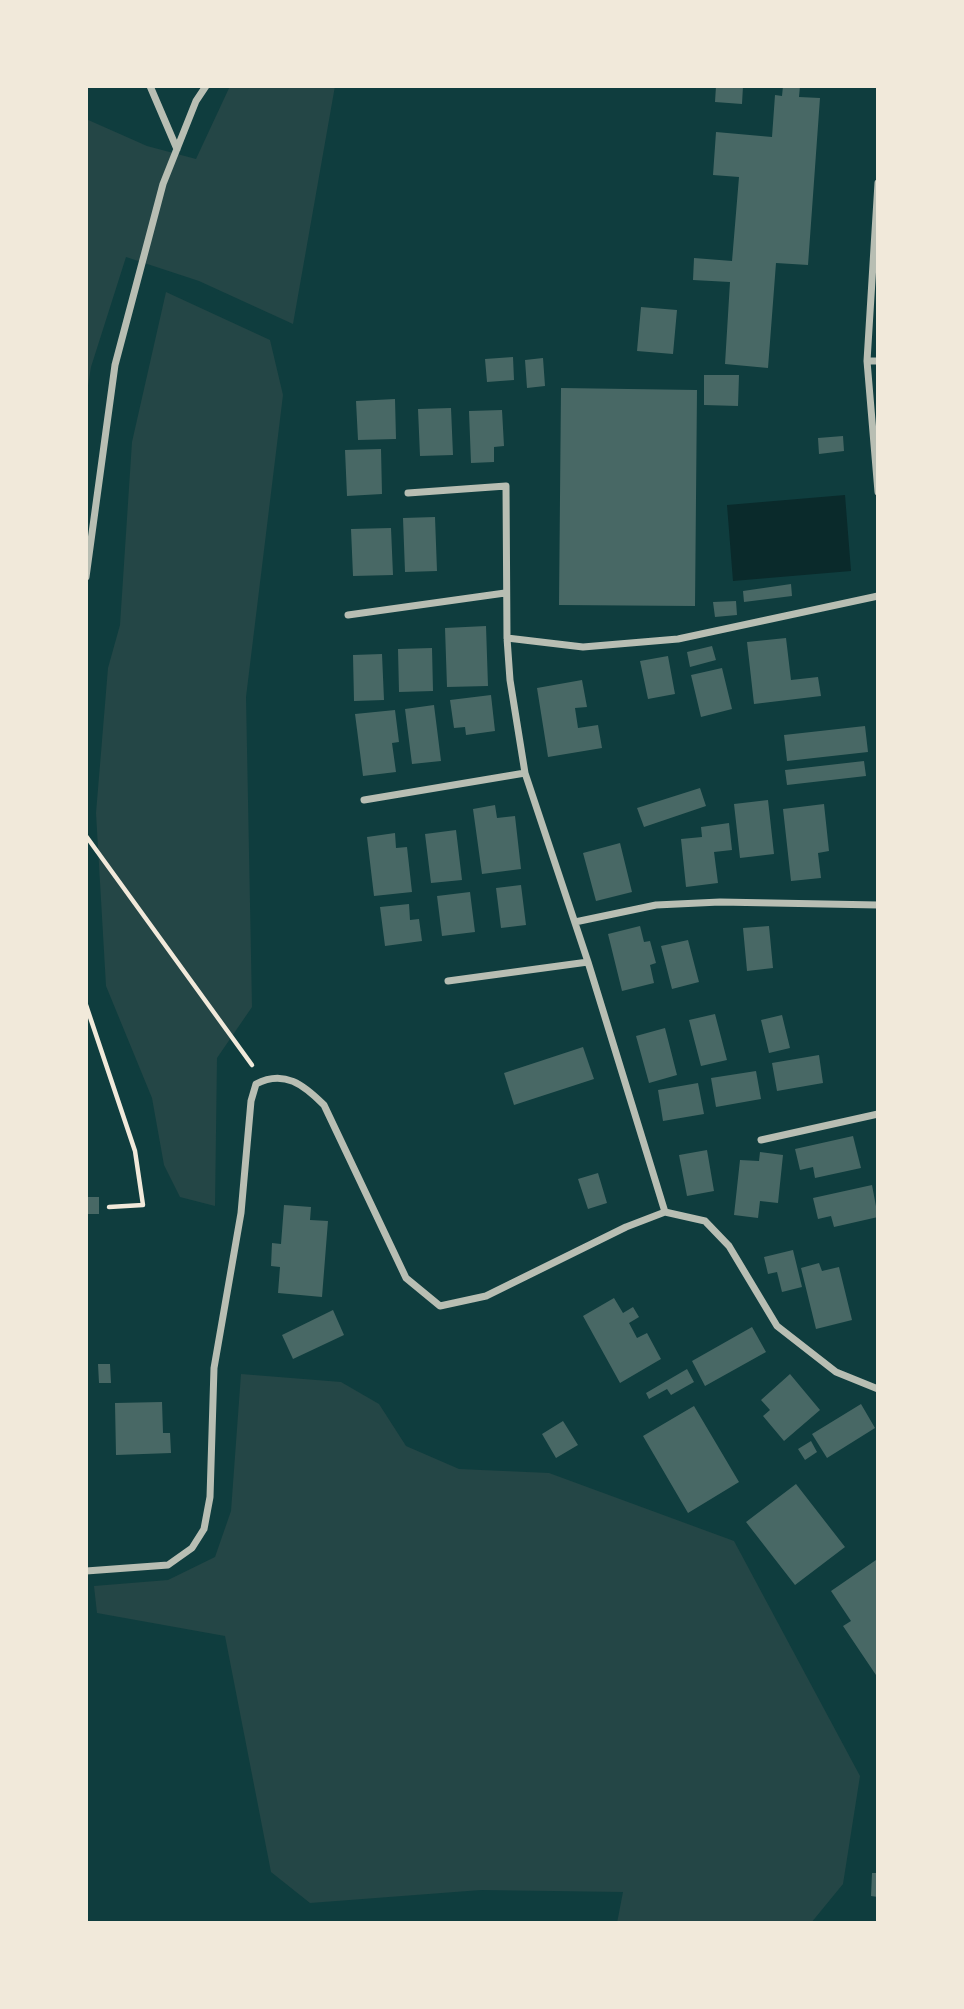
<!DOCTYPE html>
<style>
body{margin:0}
#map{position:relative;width:964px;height:2009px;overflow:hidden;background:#0f3d3e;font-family:"PT Serif",serif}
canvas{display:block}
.frame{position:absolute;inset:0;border:88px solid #f1e9da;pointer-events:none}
</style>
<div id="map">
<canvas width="964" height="2009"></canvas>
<div class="frame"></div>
</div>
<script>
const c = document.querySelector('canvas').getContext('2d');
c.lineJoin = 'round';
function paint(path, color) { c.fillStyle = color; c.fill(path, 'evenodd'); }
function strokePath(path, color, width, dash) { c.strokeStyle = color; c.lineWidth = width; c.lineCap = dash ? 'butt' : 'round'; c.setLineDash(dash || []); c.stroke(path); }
paint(new Path2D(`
 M230,86H335L293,324L199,281L126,257L91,367L86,398V119L147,146L196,159Z
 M166,292L270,340L283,395L246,697L252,1007L217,1058L215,1206L180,1197L164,1165L152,1098L106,986L96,813L108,668L120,625L132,442Z
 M241,1374L341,1382L379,1404L406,1446L459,1469L549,1473L734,1541L860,1776L843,1884L811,1923H617L623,1892L481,1890L310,1903L271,1872L225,1636L97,1613L94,1586L168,1580L215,1557L231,1511Z`), '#244646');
paint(new Path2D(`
 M845,495L851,571L733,581L727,505Z`), '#0a2a2b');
paint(new Path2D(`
 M716,86H743L742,104L715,102Z
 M783,86H800L799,97L820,98L808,265L776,263L768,368L725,364L730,282L693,280L694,258L732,261L739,177L713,175L716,132L772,137L775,95L782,96Z
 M641,307L677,310L673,354L637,351Z
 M513,357L514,380L487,382L485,359Z
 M543,358L545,386L527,388L525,360Z
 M704,375H739L738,406L704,405Z
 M561,388L697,390L695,606L559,605Z
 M395,399L396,439L358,440L356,401Z
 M451,408L453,455L420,456L418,409Z
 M502,410L504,446L494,447V462L471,463L469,411Z
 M843,436L844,451L819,454L818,438Z
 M381,449L382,494L347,496L345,450Z
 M435,517L437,571L405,572L403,518Z
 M391,528L393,575L353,576L351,529Z
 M791,584L792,596L744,602L743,591Z
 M736,601L737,615L715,617L713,602Z
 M486,626L488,686L447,687L445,628Z
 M786,638L791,680L818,677L821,696L754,704L747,642Z
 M712,646L716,660L690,667L687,652Z
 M432,648L433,691L399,692L398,649Z
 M382,654L384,700L354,701L353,655Z
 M668,656L675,694L648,699L640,661Z
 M722,668L732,709L701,717L691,675Z
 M582,680L587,707L575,708L578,728L598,725L602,748L548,757L537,688Z
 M491,695L495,731L466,735L465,727L454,728L450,700Z
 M434,705L441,761L412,764L405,709Z
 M395,710L399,742L392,743L396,772L363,776L355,714Z
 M865,726L868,752L787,761L784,735Z
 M864,761L866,776L787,785L785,770Z
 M700,788L706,806L644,827L637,808Z
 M768,800L774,854L740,858L734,804Z
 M824,804L829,851L818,853L821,878L791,881L783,809Z
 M495,805L497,818L515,816L521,869L482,874L473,809Z
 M729,823L732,850L714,852L718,883L686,887L681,839L702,837L701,827Z
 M456,830L462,880L431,883L425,834Z
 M395,833L396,848L407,847L412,892L374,896L367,837Z
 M620,843L632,892L596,901L583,853Z
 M521,885L526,925L501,928L496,888Z
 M470,892L475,932L442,936L437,896Z
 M409,904L410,920L419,919L422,941L385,946L380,907Z
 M640,926L644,942L650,941L656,963L650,965L654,983L622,991L608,934Z
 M769,926L773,968L747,971L743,928Z
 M688,940L699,982L672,989L661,946Z
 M715,1014L727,1060L701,1066L689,1020Z
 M782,1015L790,1048L769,1053L761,1020Z
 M665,1028L677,1075L649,1083L636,1036Z
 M583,1047L594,1079L514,1105L504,1073Z
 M819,1055L823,1083L777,1091L772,1063Z
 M756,1071L761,1099L716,1107L711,1078Z
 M698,1083L704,1114L663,1121L658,1090Z
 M853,1136L861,1168L815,1178L813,1167L800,1170L795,1149Z
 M707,1150L714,1191L687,1196L679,1155Z
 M760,1152L783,1155L778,1203L760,1201L758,1218L734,1215L740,1160L759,1161Z
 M598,1173L607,1203L588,1209L578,1179Z
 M872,1185L878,1217L834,1227L831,1216L818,1219L813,1198Z
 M86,1197H99V1214H86Z
 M284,1205L311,1207L310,1220L328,1221L322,1297L278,1293L280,1267L271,1266L272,1243L281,1244Z
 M793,1250L802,1287L782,1292L777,1272L768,1274L764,1257Z
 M819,1263L822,1271L839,1267L852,1320L816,1329L801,1268Z
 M614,1298L623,1313L633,1307L639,1317L629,1323L637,1338L647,1333L661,1359L620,1383L583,1316Z
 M333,1310L344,1335L293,1359L282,1335Z
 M752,1327L766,1352L705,1386L692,1361Z
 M98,1364H110L111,1383H99Z
 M687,1369L694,1382L671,1395L667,1389L649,1399L646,1393Z
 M790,1374L820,1410L784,1441L763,1416L770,1410L761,1400Z
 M162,1402L163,1433H170L171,1453L116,1455L115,1403Z
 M861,1404L875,1428L827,1458L812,1434Z
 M694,1406L739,1482L688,1513L643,1436Z
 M563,1421L578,1445L556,1458L542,1434Z
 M811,1441L817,1452L805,1460L798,1449Z
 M796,1484L845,1547L795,1585L746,1522Z
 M876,1560L878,1563V1678L843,1626L851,1621L831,1591Z
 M872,1873H878V1897L871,1896Z`), '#486865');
strokePath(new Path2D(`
 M86,836L252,1065
 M86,1005L135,1151L143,1205L109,1207`), '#f1e9da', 4.5);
strokePath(new Path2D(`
 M150,86L177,149
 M878,183L867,361L878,492
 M867,361H878
 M408,493L506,486L507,638L510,680L525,773L588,962L665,1212
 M86,577L115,365L163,184L196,101L206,86
 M348,615L505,593
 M507,638L583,647L678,639L878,596
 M364,800L525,773
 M575,922L656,905L720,902L878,905
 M448,981L588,962
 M761,1140L878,1114
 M86,1571L168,1565L192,1548L204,1529L210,1497L214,1368L241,1213L251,1101L256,1084C284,1069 304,1085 324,1105L406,1278L440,1306L486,1296L626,1227L665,1212L705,1221L729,1246L777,1326L836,1372L878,1389`), '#b8beb3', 7);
</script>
